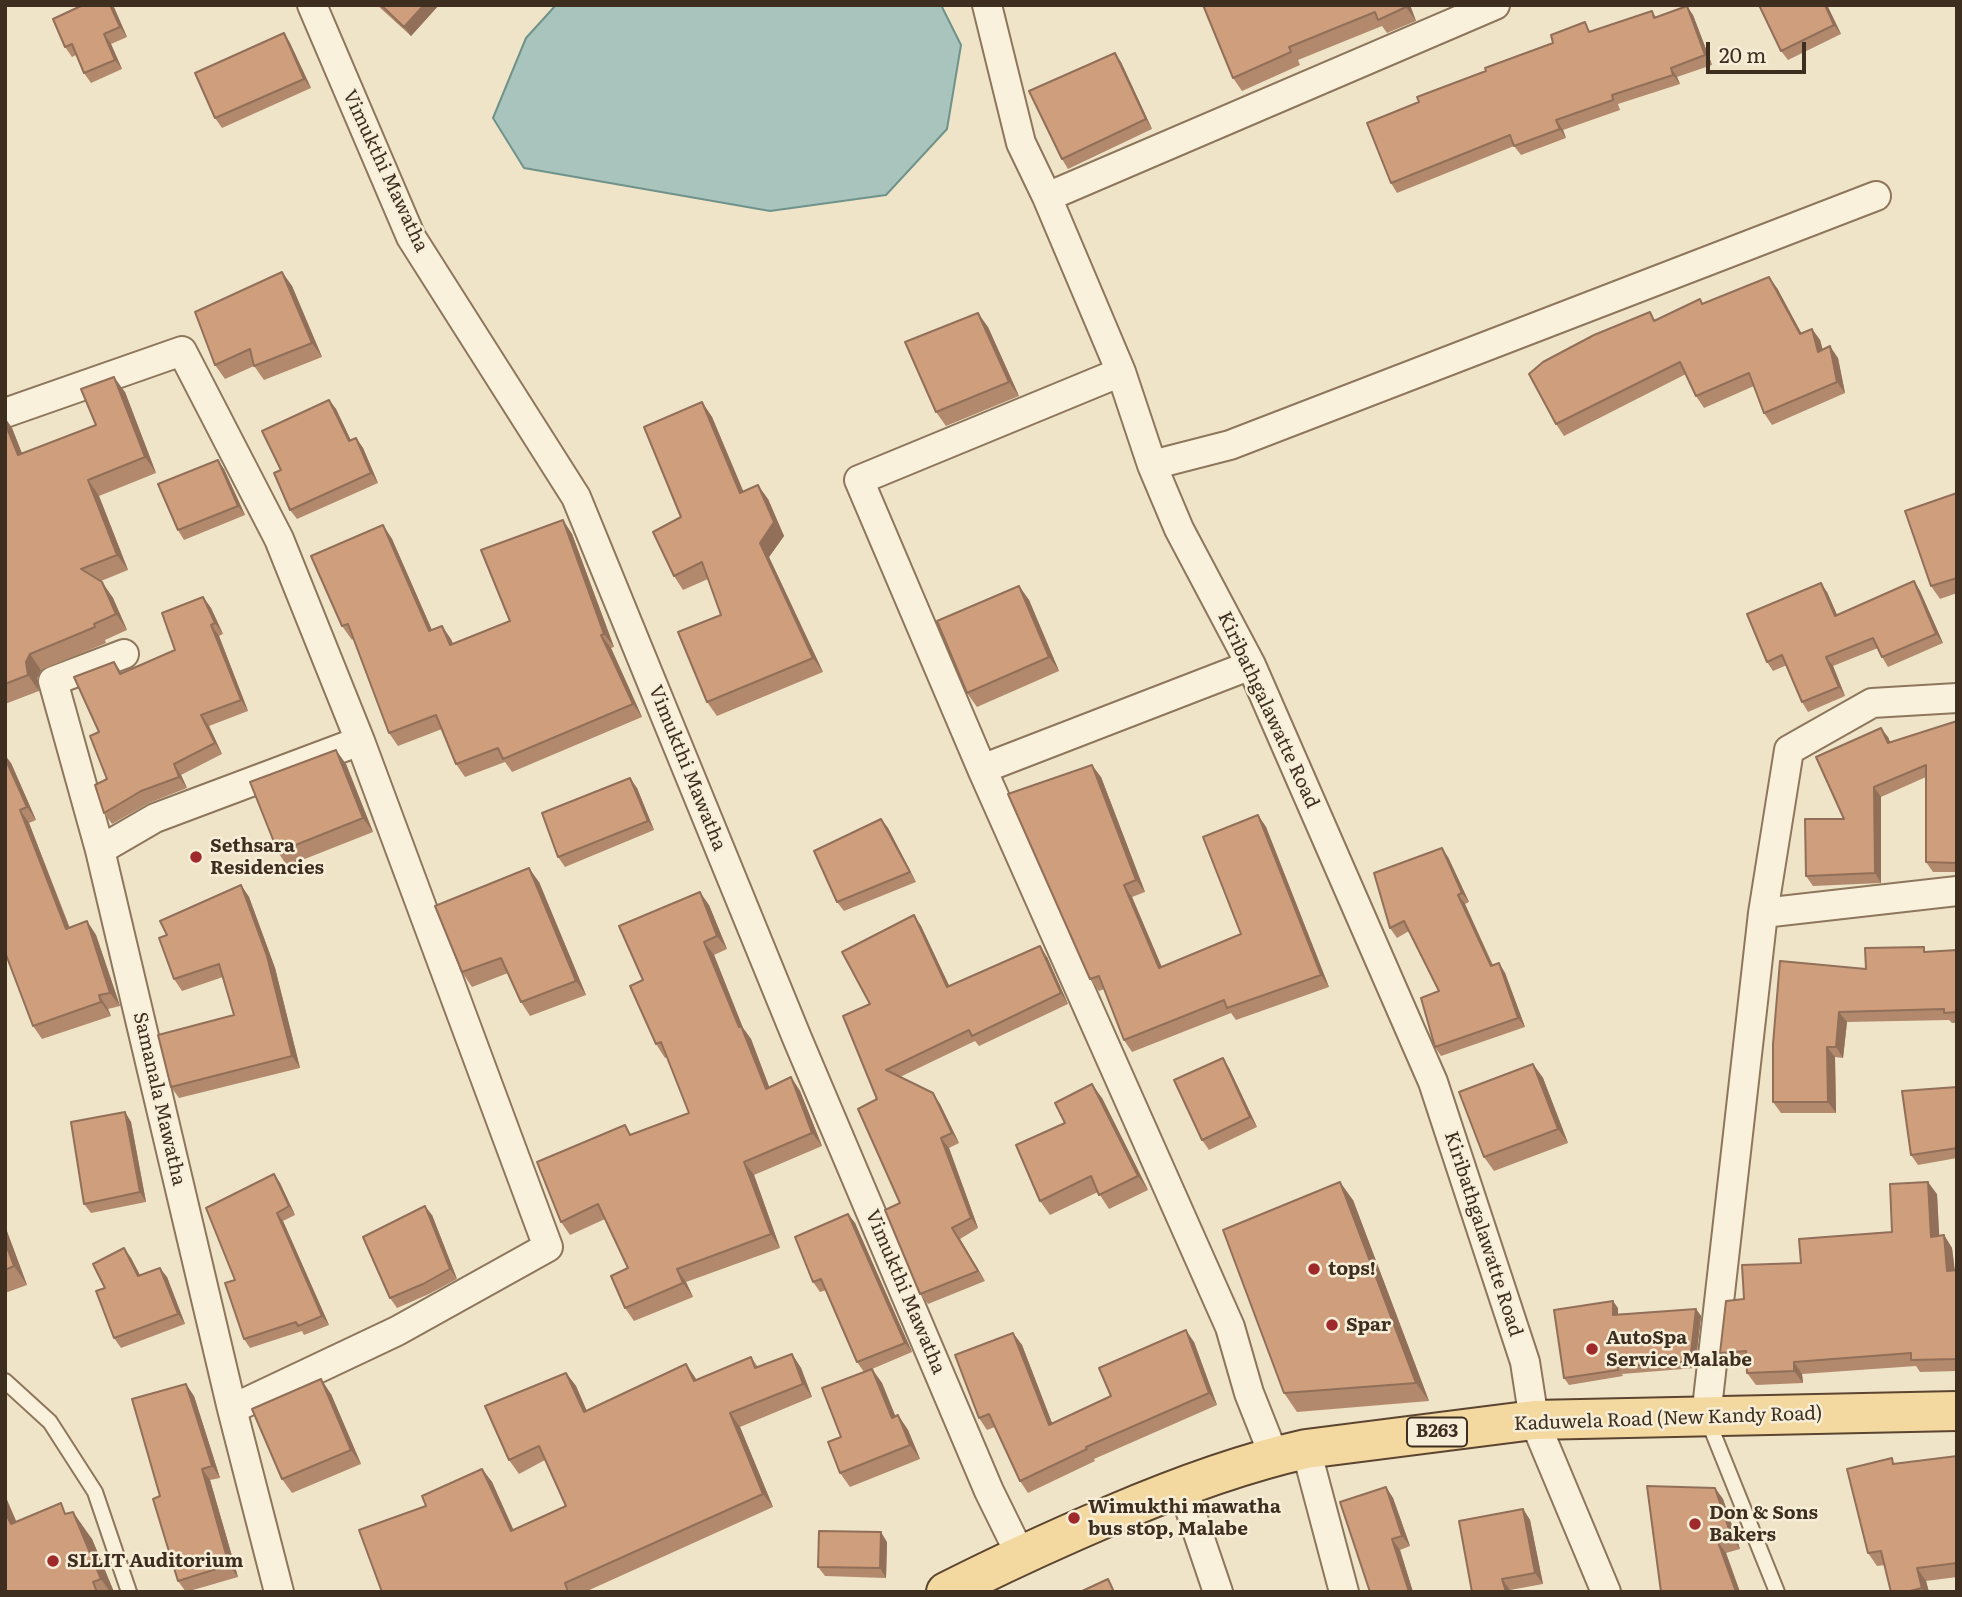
<!DOCTYPE html>
<style>
body{margin:0}
#map{position:relative;width:1962px;height:1597px;overflow:hidden;background:#f0e4c8;font-family:Literata,serif}
canvas{display:block}
.frame{position:absolute;inset:0;border:7px solid #3d2e20;pointer-events:none}
.scale{position:absolute;left:1706px;top:42px;width:100px;height:32px;box-sizing:border-box;border:4px solid #3d2e20;border-top:0;padding-left:9px;font-size:21px;line-height:24px;white-space:nowrap;color:#3d2e20;-webkit-text-stroke:5px #f7eed8;paint-order:stroke}
</style>
<div id="map">
<canvas width="1962" height="1597"></canvas>
<div class="frame"></div>
<div class="scale">20 m</div>
</div>
<script>
const c = document.querySelector('canvas').getContext('2d');
c.lineJoin = 'round';
function paint(path, color) { c.fillStyle = color; c.fill(path, 'evenodd'); }
function strokePath(path, color, width, dash) { c.strokeStyle = color; c.lineWidth = width; c.lineCap = dash ? 'butt' : 'round'; c.setLineDash(dash || []); c.stroke(path); }
function drawText(font, color, halo, rows, align = 'center') {
  c.font = font + ' Literata,serif'; c.lineWidth = 5; c.setLineDash([]); c.textBaseline = 'middle'; c.strokeStyle = halo; c.fillStyle = color; for (const [text, x, y, turn = 0] of rows) {
    c.save(); c.translate(x, y); c.rotate((+turn || 0) * Math.PI / 180); c.textAlign = isNaN(turn) ? turn : align; if (halo) c.strokeText(text, 0, 0); c.fillText(text, 0, 0); c.restore();
  }
}
const water = new Path2D(`
 M556,5H941L961,45L947,129L886,195L770,211L524,168L493,118L526,38Z`);
paint(water, '#a9c4bc');
strokePath(water, '#6f938a', 2);
const service = new Path2D(`
 M5,1381L50,1422L95,1492L129,1592
 M1707,1418L1777,1592`);
const minor = new Path2D(`
 M312,5L411,237L576,497L797,1038L989,1491L1020,1554
 M987,5L1021,143L1047,197L1121,372L1152,465L1179,529L1251,665L1433,1082L1525,1362L1534,1420L1606,1592
 M1047,197L1495,5
 M5,413L182,351L279,539L360,741
 M1152,465L1230,445L1876,196
 M124,654L53,681L100,850L232,1409L279,1592
 M1251,665L982,769L1230,1327L1249,1393L1274,1456
 M982,769L859,480L1121,372
 M100,850L155,818L360,741L548,1247L397,1331L232,1409
 M1763,913L1957,891
 M1706,1417L1763,913L1789,750L1872,703L1957,698
 M1306,1449L1344,1592
 M1182,1486L1218,1592`);
const primary = new Path2D(`
 M946,1592C1001,1564 1056,1539 1112,1515C1175,1488 1239,1464 1306,1449L1534,1420L1957,1411`);
strokePath(service, '#8d765c', 18);
strokePath(minor, '#8d765c', 32);
strokePath(primary, '#5b4430', 42);
strokePath(service, '#faf1dc', 14);
strokePath(minor, '#faf1dc', 28);
strokePath(primary, '#f3d9a0', 38);
paint(new Path2D(`
 M113,5L127,37L111,44L122,69L91,83L84,73L76,55L72,57L65,47Z
 M377,5H439L411,36Z
 M1203,5H1410L1416,21L1387,33L1382,26L1298,60L1300,65L1242,91L1233,78Z
 M1759,5H1827L1841,34L1788,60L1781,51Z
 M1652,11L1656,17L1693,15L1712,65L1677,77L1680,84L1618,104L1620,110L1563,130L1566,138L1521,155L1514,146L1397,193L1391,183L1591,31Z
 M284,33L290,43L311,88L222,128L215,118Z
 M1121,62L1152,129L1068,169L1062,159Z
 M282,272L292,286L322,357L264,380L254,366L225,379L215,365Z
 M1777,288L1802,334L1812,329L1820,340L1823,350L1838,358L1845,393L1772,425L1764,413L1754,386L1704,408L1696,396L1686,374L1564,436L1556,424L1656,320L1703,304Z
 M988,327L1019,396L946,426L936,412Z
 M125,392L156,473L99,496L128,570L101,581L113,598L127,630L105,640L106,643L41,670L37,678L39,691L5,704V418L12,428L22,454L96,425Z
 M329,400L336,409L351,441L356,438L363,448L378,483L297,519L290,510L281,470Z
 M702,402L712,417L743,491L768,499L784,536L769,557L823,672L717,716L707,702L721,615L708,579L683,590L674,576L681,517Z
 M224,469L245,515L184,540L178,530Z
 M1957,493V593L1940,599L1931,586Z
 M563,520L572,534L614,647L611,648L642,717L512,772L505,762L465,777L456,764L442,729L398,746L389,733L353,639L352,640L342,626L383,525L392,539L432,630L442,626L453,644L510,621Z
 M1914,581L1920,591L1943,643L1888,667L1882,657L1878,648L1833,666L1845,696L1808,712L1802,702L1787,665L1773,671L1767,662L1827,592L1837,615Z
 M1019,586L1029,600L1059,671L977,707L967,693Z
 M203,597L211,608L223,634L219,636L248,711L209,726L222,754L181,775L187,788L149,803L112,824L104,813L107,779L99,732L114,662L122,673L175,650Z
 M1957,721V872H1933L1926,862V777L1881,797V883L1813,886L1806,876L1844,819L1888,737L1890,743Z
 M11,763L36,820L29,823L70,928L87,921L96,935L120,1006L108,1009L111,1016L42,1039L33,1026Z
 M346,764L373,832L287,866L278,852Z
 M1101,777L1145,892L1132,897L1162,967L1241,934L1258,815L1266,827L1329,987L1236,1020L1231,1013L1132,1052L1124,1040L1104,989L1099,991L1090,979Z
 M637,788L654,830L565,867L558,857Z
 M881,819L888,828L916,882L844,911L837,902Z
 M1448,857L1469,902L1465,904L1493,965L1499,963L1505,973L1525,1027L1441,1056L1435,1047L1439,991L1409,931L1397,938L1390,928Z
 M539,882L586,995L530,1016L521,1002L508,973L472,987L462,972Z
 M241,885L249,897L275,968L300,1068L179,1098L171,1087L234,1015L223,977L182,991L174,979L167,935Z
 M709,905L727,949L714,955L743,1028L751,1039L769,1087L791,1077L800,1091L822,1146L754,1175L780,1248L686,1282L693,1297L634,1321L625,1308L628,1268L605,1219L570,1235L561,1222L632,1134L689,1113L667,1057L665,1058L656,1044L643,980Z
 M914,915L921,926L949,986L1047,957L1068,1004L979,1046L975,1041L900,1077L940,1104L959,1143L949,1148L978,1228L960,1239L985,1281L928,1304L920,1294L900,1203L870,1004Z
 M1957,950V1023H1952L1949,1020L1847,1022L1843,1058L1835,1057L1836,1113H1781L1773,1102L1866,969L1927,952Z
 M1533,1064L1543,1078L1568,1143L1494,1171L1484,1157Z
 M1229,1068L1257,1127L1209,1150L1202,1140Z
 M1957,1087V1158L1918,1165L1911,1155Z
 M1102,1098L1148,1190L1109,1209L1098,1192L1050,1215L1040,1201L1065,1123Z
 M125,1112L131,1122L146,1202L91,1213L84,1204Z
 M274,1174L280,1183L295,1215L283,1221L329,1325L304,1335L302,1331L250,1348L244,1339L235,1280Z
 M1937,1194L1939,1236L1944,1235L1952,1248L1955,1271L1957,1270V1371L1920,1372L1916,1366L1802,1374L1803,1383L1756,1385L1747,1373V1364L1729,1366L1720,1353L1744,1299L1801,1263L1892,1232Z
 M1353,1200L1429,1401L1297,1412L1284,1393Z
 M848,1214L855,1223L912,1352L872,1369L882,1383L895,1417L898,1415L908,1430L920,1459L850,1487L840,1473L841,1437L864,1372L857,1362L826,1290L820,1292L813,1282Z
 M432,1215L457,1279L429,1294L397,1308L390,1298Z
 M5,1226L27,1285L5,1293Z
 M124,1248L131,1258L140,1275L167,1277L185,1324L121,1348L114,1338L105,1288Z
 M1618,1308V1314L1696,1309L1701,1316L1695,1368L1622,1374L1623,1376L1569,1385L1564,1378Z
 M1013,1333L1022,1345L1052,1423L1111,1396L1194,1342L1217,1405L1094,1459L1095,1461L1028,1493L1020,1481L995,1427L987,1430L979,1418Z
 M792,1354L801,1368L812,1397L740,1427L773,1507L585,1592H382L426,1506L482,1469L492,1482L513,1530L566,1506L545,1460L519,1474L509,1460L566,1373L576,1386L587,1411L686,1364L697,1380L751,1357L758,1367Z
 M331,1394L361,1464L292,1493L282,1479Z
 M194,1396L220,1478L210,1480L238,1577L186,1592L178,1581L160,1496Z
 M1957,1456V1577L1926,1581L1929,1592H1891L1885,1565L1877,1566L1868,1553L1896,1464Z
 M1386,1487L1393,1498L1410,1546L1400,1550L1413,1592H1370Z
 M1715,1488L1723,1499L1740,1549L1726,1553L1740,1592H1661Z
 M1523,1509L1530,1520L1543,1584L1510,1590L1472,1592Z
 M68,1513L92,1539L114,1592H5L17,1522Z
 M887,1542L886,1578L825,1576L818,1567Z`), '#b2896c');
paint(new Path2D(`
 M110,5H113L127,37L120,27Z
 M424,5H439L411,36L404,27Z
 M1406,5H1410L1416,21L1406,7Z
 M1825,5H1827L1841,34L1834,25Z
 M1687,6L1693,15L1712,65L1705,55Z
 M284,33L290,43L311,88L304,79Z
 M104,34L111,44L122,69L115,60Z
 M1115,53L1121,62L1152,129L1146,119Z
 M1671,68L1677,77L1680,84L1673,75Z
 M1556,120L1563,130L1566,138L1560,129Z
 M282,272L292,286L322,357L312,343Z
 M1769,277L1777,288L1808,346L1800,334Z
 M978,313L988,327L1019,396L1009,382Z
 M1812,329L1820,340L1826,364L1818,352Z
 M1830,346L1838,358L1845,393L1837,382Z
 M114,377L125,392L156,473L145,457Z
 M329,400L336,409L356,451L349,441Z
 M702,402L712,417L750,507L740,493Z
 M5,418L12,428L29,471L18,455L5,423Z
 M356,438L363,448L378,483L371,473Z
 M218,460L224,469L245,515L238,506Z
 M88,480L99,496L128,570L117,555Z
 M758,485L768,499L784,536L769,557L823,672L813,658L760,543Z
 M563,520L572,534L614,647L604,634Z
 M383,525L392,539L438,644L429,631Z
 M1914,581L1920,591L1943,643L1936,634Z
 M102,582L113,598L127,630L116,614Z
 M1821,583L1827,592L1842,626L1835,616Z
 M1019,586L1029,600L1059,671L1049,657Z
 M203,597L211,608L223,634L215,623Z
 M211,625L219,636L248,711L241,700Z
 M442,626L451,639L459,658L450,645Z
 M601,635L611,648L642,717L633,704Z
 M30,654L41,670L37,678L39,691L28,675L26,662Z
 M1826,657L1833,666L1845,696L1839,687Z
 M201,715L209,726L222,754L215,743Z
 M1881,728L1888,737L1895,753L1888,743Z
 M336,750L346,764L373,832L363,818Z
 M5,755L11,763L36,820L27,807L5,758Z
 M174,764L181,775L187,788L179,777Z
 M1092,765L1101,777L1145,892L1136,880Z
 M630,778L637,788L654,830L648,821Z
 M1874,787L1881,797V883L1875,873Z
 M20,810L29,823L75,943L66,929Z
 M1258,815L1266,827L1329,987L1321,975Z
 M881,819L888,828L916,882L910,872Z
 M1442,848L1448,857L1469,902L1462,893Z
 M529,868L539,882L586,995L576,981Z
 M241,885L249,897L275,968L300,1068L292,1056Z
 M1124,885L1132,897L1167,980L1159,968Z
 M700,892L709,905L727,949L717,936Z
 M1458,895L1465,904L1497,976L1491,966Z
 M914,915L921,926L955,998L947,987Z
 M87,921L96,935L120,1006L110,993Z
 M704,942L714,955L743,1028L751,1039L775,1102L766,1089L739,1027Z
 M1040,946L1047,957L1068,1004L1061,993Z
 M1499,963L1505,973L1525,1027L1518,1018Z
 M99,995L108,1009L111,1016L101,1002Z
 M1839,1012L1847,1022L1843,1058L1836,1047Z
 M1827,1047L1835,1057L1836,1113L1828,1102Z
 M1223,1058L1229,1068L1257,1127L1250,1117Z
 M1533,1064L1543,1078L1568,1143L1558,1129Z
 M791,1077L800,1091L822,1146L812,1133Z
 M1092,1084L1102,1098L1148,1190L1138,1176Z
 M933,1093L940,1104L959,1143L952,1133Z
 M125,1112L131,1122L146,1202L140,1192Z
 M941,1138L949,1148L978,1228L971,1218Z
 M744,1162L754,1175L780,1248L771,1234Z
 M274,1174L280,1183L295,1215L289,1206Z
 M1340,1182L1353,1200L1429,1401L1416,1383Z
 M1928,1182L1937,1194L1940,1249L1931,1237Z
 M425,1206L432,1215L457,1279L450,1269Z
 M277,1213L283,1221L329,1325L322,1316Z
 M848,1214L855,1223L912,1352L905,1343Z
 M5,1226L27,1285L14,1266L5,1242Z
 M952,1228L960,1239L985,1281L978,1271Z
 M1944,1235L1952,1248L1956,1283L1947,1271Z
 M124,1248L131,1258L145,1285L138,1276Z
 M160,1268L167,1277L185,1324L178,1314Z
 M677,1269L686,1282L693,1297L683,1283Z
 M1613,1301L1618,1308V1321L1613,1315Z
 M1696,1309L1701,1316L1695,1368L1690,1361Z
 M1186,1330L1194,1342L1217,1405L1209,1393Z
 M1013,1333L1022,1345L1057,1436L1049,1425Z
 M792,1354L801,1368L812,1397L803,1384Z
 M1794,1362L1802,1374L1803,1383L1794,1371Z
 M686,1364L695,1378L704,1395L694,1381Z
 M872,1369L882,1383L902,1432L892,1418Z
 M566,1373L576,1386L593,1426L584,1412Z
 M321,1379L331,1394L361,1464L351,1450Z
 M186,1384L194,1396L220,1478L212,1466Z
 M730,1413L740,1427L773,1507L763,1494Z
 M898,1415L908,1430L920,1459L910,1445Z
 M202,1469L210,1480L238,1577L229,1565Z
 M482,1469L492,1482L520,1544L511,1531Z
 M1386,1487L1393,1498L1410,1546L1402,1536Z
 M1715,1488L1723,1499L1740,1549L1732,1538Z
 M5,1495L29,1551L11,1524L5,1512Z
 M1523,1509L1530,1520L1543,1584L1535,1573Z
 M73,1512L92,1539L114,1592H110L101,1579Z
 M881,1532L887,1542L886,1578L880,1568Z
 M1392,1539L1400,1550L1413,1592H1409Z
 M1718,1542L1726,1553L1740,1592H1736Z
 M1917,1568L1926,1581L1929,1592H1924L1922,1588Z
 M1502,1579L1510,1590L1511,1592H1506Z`), '#916f58');
const building = new Path2D(`
 M83,5H110L120,27L104,34L115,60L84,73L72,44L65,47L53,19Z
 M381,5H424L404,27Z
 M1203,5H1406V7L1378,20L1375,12L1289,47L1291,52L1233,78Z
 M1759,5H1825L1834,25L1781,51Z
 M1687,6L1705,55L1671,68L1673,75L1612,95L1613,100L1556,120L1560,129L1514,146L1510,135L1391,183L1367,123L1419,102L1417,97L1486,71L1485,68L1553,43L1551,35L1585,22L1589,32L1652,11L1654,18Z
 M284,33L304,79L215,118L195,73Z
 M1115,53L1146,119L1062,159L1029,91Z
 M282,272L312,343L254,366L250,349L215,365L195,312Z
 M1769,277L1800,334L1812,329L1818,352L1830,346L1837,382L1764,413L1749,373L1696,396L1680,362L1556,424L1529,374L1543,362L1594,335L1650,312L1654,321L1700,299L1702,304Z
 M978,313L1009,382L936,412L905,342Z
 M114,377L145,457L88,480L117,555L81,569L102,582L116,614L94,624L95,627L30,654L26,662L28,675L5,684V423L18,455L96,425L81,389Z
 M329,400L349,441L356,438L371,473L290,510L274,473L281,470L262,431Z
 M702,402L740,493L758,485L774,522L760,543L813,658L707,702L678,632L721,615L702,562L674,576L653,532L681,517L644,427Z
 M218,460L238,506L178,530L158,484Z
 M1957,493V578L1931,586L1905,511Z
 M563,520L604,634L601,635L633,704L503,759L498,748L456,764L436,715L389,733L348,624L342,626L311,556L383,525L429,631L442,626L450,645L510,621L481,550Z
 M1914,581L1936,634L1882,657L1873,638L1826,657L1839,687L1802,702L1782,655L1767,662L1747,614L1821,583L1835,616Z
 M1019,586L1049,657L967,693L937,621Z
 M203,597L215,623L211,625L241,700L201,715L215,743L174,764L179,777L141,791L104,813L95,785L107,779L90,736L99,732L74,677L114,662L120,674L175,650L162,613Z
 M1957,721V863L1926,862V765L1874,787L1875,873L1806,876L1805,819H1844L1816,757L1881,728L1888,743Z
 M336,750L363,818L278,852L250,782Z
 M5,758L27,807L20,810L66,929L87,921L110,993L99,995L101,1002L33,1026L5,952Z
 M1092,765L1136,880L1124,885L1159,968L1241,934L1203,837L1258,815L1321,975L1227,1008L1224,1000L1124,1040L1099,976L1090,979L1008,794Z
 M630,778L648,821L558,857L542,813Z
 M881,819L910,872L837,902L814,851Z
 M1442,848L1462,893L1458,895L1491,966L1499,963L1518,1018L1435,1047L1421,998L1439,991L1404,921L1390,928L1374,873Z
 M529,868L576,981L521,1002L501,958L462,972L435,906Z
 M241,885L267,956L292,1056L171,1087L158,1035L234,1015L219,964L174,979L159,938L167,935L160,921Z
 M700,892L717,936L704,942L739,1027L741,1026L766,1089L791,1077L812,1133L744,1162L771,1234L677,1269L683,1283L625,1308L611,1276L628,1268L598,1204L561,1222L537,1162L625,1125L630,1135L689,1113L661,1042L656,1044L630,986L643,980L619,926Z
 M914,915L947,987L1040,946L1061,993L972,1036L969,1030L886,1070L933,1093L952,1133L941,1138L971,1218L952,1228L978,1271L920,1294L885,1210L900,1203L858,1109L877,1099L843,1016L870,1004L842,952Z
 M1924,947V952L1957,950V1012L1944,1013V1009L1839,1012L1836,1047H1827L1828,1102H1773V1044L1780,961L1866,969L1865,948Z
 M1223,1058L1250,1117L1202,1140L1174,1080Z
 M1533,1064L1558,1129L1484,1157L1459,1092Z
 M1092,1084L1138,1176L1099,1195L1091,1176L1040,1201L1016,1145L1065,1123L1055,1103Z
 M1957,1087V1148L1911,1155L1902,1091Z
 M125,1112L140,1192L84,1204L71,1122Z
 M274,1174L289,1206L277,1213L322,1316L298,1326L296,1322L244,1339L225,1283L235,1280L206,1208Z
 M1340,1182L1416,1383L1284,1393L1223,1230Z
 M1928,1182L1931,1237L1944,1235L1947,1271L1957,1270V1359L1911,1360V1353L1794,1362V1371L1747,1373L1746,1351L1720,1353L1726,1301L1744,1299L1742,1265L1801,1263L1799,1239L1892,1232L1890,1184Z
 M425,1206L450,1269L423,1284L390,1298L363,1237Z
 M848,1214L905,1343L857,1362L821,1279L813,1282L795,1237Z
 M5,1242L14,1266L5,1270Z
 M124,1248L138,1276L160,1268L178,1314L114,1338L96,1291L105,1288L93,1264Z
 M1613,1301V1315L1696,1309L1690,1361L1618,1367V1370L1564,1378L1554,1310Z
 M1186,1330L1209,1393L1086,1447L1087,1449L1020,1481L989,1414L979,1418L955,1355L1013,1333L1049,1425L1111,1396L1099,1368Z
 M792,1354L803,1384L730,1413L763,1494L565,1583L568,1592H382L359,1530L426,1506L422,1496L482,1469L511,1531L566,1506L539,1446L509,1460L485,1406L566,1373L584,1412L686,1364L694,1381L751,1357L755,1368Z
 M872,1369L892,1418L898,1415L910,1445L840,1473L828,1442L841,1437L822,1388Z
 M321,1379L351,1450L282,1479L252,1409Z
 M186,1384L212,1466L202,1469L229,1565L178,1581L153,1499L160,1496L132,1399Z
 M1957,1456V1563L1917,1568L1922,1588L1906,1592H1891L1881,1551L1868,1553L1847,1469L1892,1458L1893,1464Z
 M1647,1486L1715,1488L1732,1538L1718,1542L1736,1592H1661Z
 M1386,1487L1402,1536L1392,1539L1409,1592H1370L1340,1502Z
 M61,1503L65,1514L73,1512L101,1579L93,1582L97,1592H5V1512L11,1524Z
 M1523,1509L1535,1573L1502,1579L1506,1592H1472L1459,1521Z
 M819,1531L881,1532L880,1568L818,1567Z
 M1108,1579L1114,1592H1080Z`);
paint(building, '#cf9f7d');
strokePath(building, '#916f58', 2);
for (const [x, y, r, color] of [
 [196,857,7,"#9e2a2b"],
 [1314,1269,7,"#9e2a2b"],
 [1332,1325,7,"#9e2a2b"],
 [1592,1349,7,"#9e2a2b"],
 [1074,1518,7,"#9e2a2b"],
 [1695,1524,7,"#9e2a2b"],
 [53,1561,7,"#9e2a2b"]
]) { const dot = new Path2D(); dot.arc(x, y, r, 0, 2 * Math.PI); c.fillStyle = color; c.fill(dot); strokePath(dot, '#f7eed8', 2.5); }
for (const [x, y, w] of [
 [1437,1432,60]
]) { const box = new Path2D(); box.roundRect(x - w / 2, y - 14.5, w, 29, 5); c.fillStyle = '#f7eed8'; c.fill(box); strokePath(box, '#3d2e20', 2); }
drawText('bold 18px', '#3d2e20', null, [
 ["B263",1437,1432]
]);
drawText('19px', '#3d2e20', '#f7eed8', [
 ["Vimukthi Mawatha",385,171,65],
 ["Kiribathgalawatte Road",1268,710,65],
 ["Vimukthi Mawatha",687,768,68],
 ["Samanala Mawatha",159,1099,77],
 ["Kiribathgalawatte Road",1483,1234,72],
 ["Vimukthi Mawatha",905,1292,67],
 ["Kaduwela Road (New Kandy Road)",1668,1419,-2]
]);
drawText('bold 19px', '#3d2e20', '#f7eed8', [
 ["Sethsara",210,846],
 ["Residencies",210,868],
 ["tops!",1328,1269],
 ["Spar",1346,1325],
 ["AutoSpa",1606,1338],
 ["Service Malabe",1606,1360],
 ["Wimukthi mawatha",1088,1507],
 ["bus stop, Malabe",1088,1529],
 ["Don & Sons",1709,1513],
 ["Bakers",1709,1535],
 ["SLLIT Auditorium",67,1561]
], 'left');
</script>
